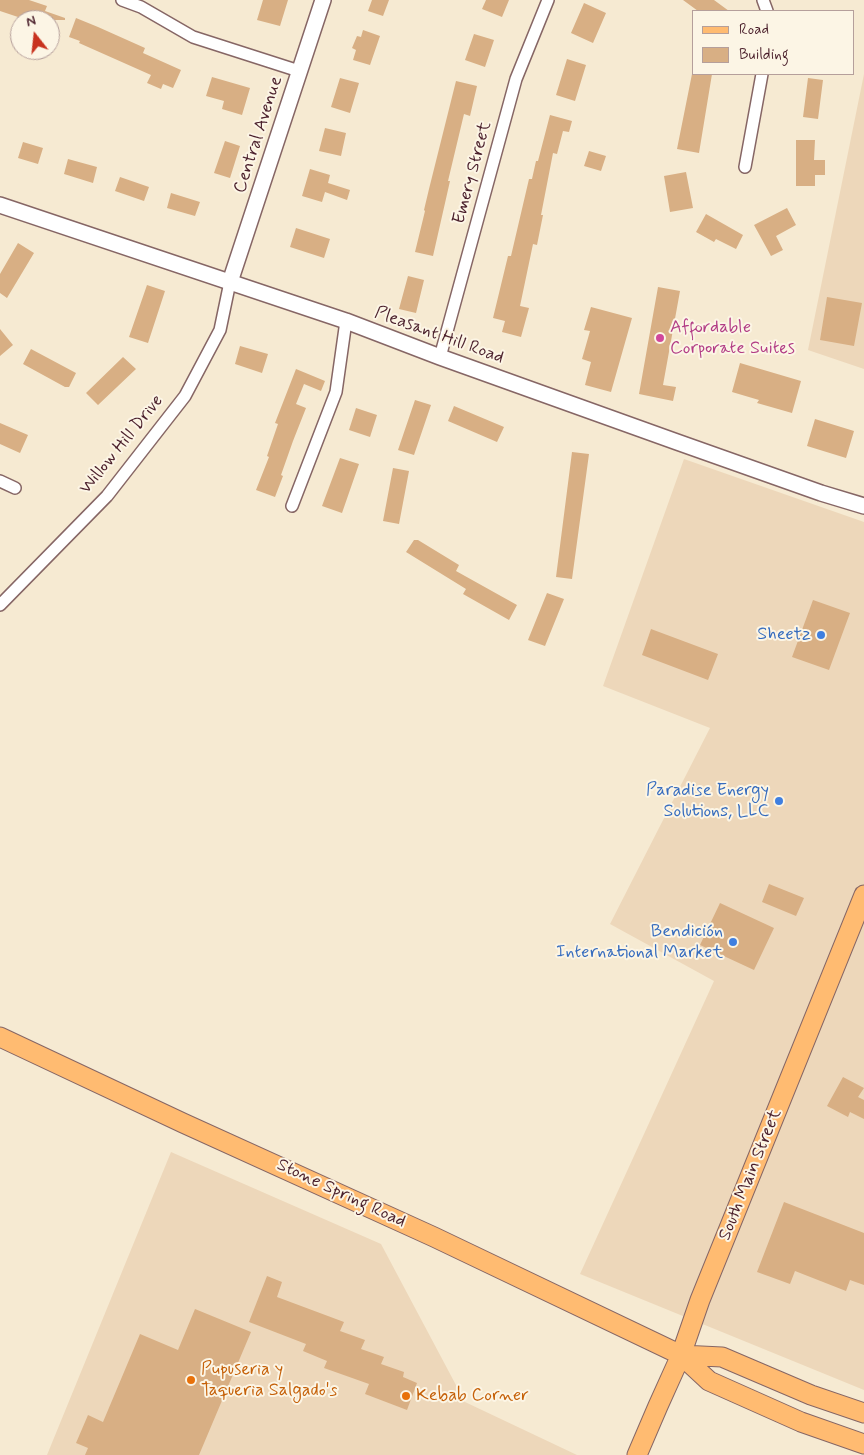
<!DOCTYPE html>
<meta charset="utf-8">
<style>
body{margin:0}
#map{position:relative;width:864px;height:1455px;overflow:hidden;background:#f6ead2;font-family:Mynerve,sans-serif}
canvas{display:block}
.legend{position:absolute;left:692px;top:10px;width:162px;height:65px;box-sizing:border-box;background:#fcf5e5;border:1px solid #b59f9b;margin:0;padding:6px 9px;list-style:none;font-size:15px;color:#4a1f2b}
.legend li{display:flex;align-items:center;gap:10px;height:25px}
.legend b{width:25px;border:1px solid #b59f9b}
.north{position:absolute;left:10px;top:10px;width:50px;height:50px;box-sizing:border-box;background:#fcf5e5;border:1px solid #b59f9b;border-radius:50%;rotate:344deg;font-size:14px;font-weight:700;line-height:20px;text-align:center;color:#4a1f2b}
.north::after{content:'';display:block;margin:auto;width:18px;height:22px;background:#c8321e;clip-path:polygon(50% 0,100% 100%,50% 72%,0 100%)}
</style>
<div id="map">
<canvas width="864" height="1455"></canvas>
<ul class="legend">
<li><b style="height:6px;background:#ffbb71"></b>Road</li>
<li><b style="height:14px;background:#d8af84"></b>Building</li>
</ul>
<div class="north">N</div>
</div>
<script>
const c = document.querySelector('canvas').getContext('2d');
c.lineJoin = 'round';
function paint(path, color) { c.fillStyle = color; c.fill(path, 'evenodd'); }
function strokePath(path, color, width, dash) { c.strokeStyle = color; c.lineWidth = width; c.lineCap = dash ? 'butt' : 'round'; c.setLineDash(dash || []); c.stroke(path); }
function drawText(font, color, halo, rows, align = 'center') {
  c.font = font + ' Mynerve,sans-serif'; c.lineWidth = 4; c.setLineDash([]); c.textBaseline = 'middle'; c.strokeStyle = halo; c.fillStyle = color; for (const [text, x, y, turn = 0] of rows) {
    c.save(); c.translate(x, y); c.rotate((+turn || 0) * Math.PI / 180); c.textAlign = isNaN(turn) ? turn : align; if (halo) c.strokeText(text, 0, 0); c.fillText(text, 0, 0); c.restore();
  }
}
paint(new Path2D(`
 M864,74V369L808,350Z
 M684,459L864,522V1390L580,1274L714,981L610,924L710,728L603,686Z
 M171,1152L381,1244L465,1402L577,1455H47Z`), '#edd7ba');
paint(new Path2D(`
 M0,0H29L47,6L45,11L65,18V20H27L0,11Z
 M263,0H288L280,26L257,20Z
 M372,0H389L383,16L368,11Z
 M486,0H509L502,17L482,9Z
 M683,0H714L729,11H698Z
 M584,3L606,13L593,43L571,33Z
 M76,18L98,27L145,48L143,53L181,70L173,88L163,84L161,89L147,83L151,75L79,43L80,41L69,37Z
 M363,30L380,36L370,65L353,60L356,50L352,48L357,36L361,37Z
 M474,34L494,40L485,67L465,60Z
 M567,59L586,65L575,101L556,95Z
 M692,74H712L699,153L677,149Z
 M212,77L250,88L242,115L222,109L224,101L206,96Z
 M340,78L359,83L350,113L331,107Z
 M808,78L823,80L818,119L803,117Z
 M456,81L477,86L470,116L464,114L448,181H450L433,256L415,252L425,211L424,210L429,189Z
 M550,115L572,121L569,132L563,131L557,154L553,153L541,215H543L537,245L533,244L520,306L529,308L521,337L502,332L505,321L493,318L508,256H511L529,179H532L536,161H538Z
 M325,128L346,133L341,156L319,151Z
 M796,140H815L814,160H825V175H815V186H796Z
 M225,141L240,146L230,178L214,173Z
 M23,142L43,148L38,164L18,158Z
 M589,151L606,156L601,171L584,166Z
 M68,159L97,167L93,183L64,174Z
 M310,169L330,175L328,183L350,190L347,200L325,192L322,202L302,196Z
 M686,172L693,208L670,212L664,176Z
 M120,177L149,187L144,201L115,191Z
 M171,193L200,202L195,216L167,208Z
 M787,208L796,225L776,236L783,250L771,256L754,225Z
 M706,214L743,235L736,249L716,239L714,242L696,232Z
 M296,228L330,239L324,258L290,247Z
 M18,243L34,253L7,298L0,293V274Z
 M408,276L424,280L416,313L399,309Z
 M147,285L165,291L148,343L129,337Z
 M658,287L680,291L663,385L676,387L673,401L639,394Z
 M827,297L862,303L854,346L820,340Z
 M591,307L632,318L611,392L585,385L591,362L582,359L590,331L584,330Z
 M0,329L13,345L0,356Z
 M240,346L268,354L262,373L235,364Z
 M31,349L76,373L69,387H65L23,364Z
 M123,357L136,369L98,405L86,393Z
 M740,363L801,381L792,413L757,403L759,400L732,392Z
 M296,369L325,381L321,391L304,384L296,404L306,408L293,441L281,475L283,476L275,497L256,490L269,457L267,456L278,424L275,423Z
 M415,400L431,405L414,455L398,450Z
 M454,406L504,427L497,442L448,421Z
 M356,408L377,415L370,437L349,430Z
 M815,419L854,431L846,458L807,446Z
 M0,423L28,435L20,453L0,444Z
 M572,452L589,454L572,579L556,577Z
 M340,458L359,464L342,513L322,506Z
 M393,468L409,471L399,524L383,521Z
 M414,540H418L459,565L456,571L517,605L509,620L463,594L466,589L406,552Z
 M547,593L564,599L545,646L528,640Z
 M813,600L850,613L829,670L792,657Z
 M651,629L718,654L708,680L642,655Z
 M769,884L804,898L796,916L762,902Z
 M720,903L774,928L754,970L700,945Z
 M843,1077L864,1088L858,1097L864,1100V1119L850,1112L848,1117L827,1106Z
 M784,1202L864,1233V1285L850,1280L846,1291L795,1271L790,1284L757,1272Z
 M267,1276L282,1282L277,1297L344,1322L340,1331L365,1340L361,1349L384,1357L381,1364L404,1372L403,1377L417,1383L407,1410L365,1394L369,1384L324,1368L327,1361L303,1351L306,1344L249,1322Z
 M195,1309L251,1332L199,1455H85L88,1448L76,1443L88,1415L103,1422L140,1334L178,1350Z`), '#d8af84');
const minor = new Path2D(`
 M122,0L141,7L193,37L299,71
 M763,0L767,11
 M745,167L762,74
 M440,357L516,79L548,0
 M0,481L15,488
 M292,506L336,392L346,321
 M0,605L107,496L185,396L220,330L230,282`);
const tertiary = new Path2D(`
 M0,205L346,321L440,357L677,442L821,493L864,506
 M230,282L323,0`);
const primary = new Path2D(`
 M0,1037L183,1123L434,1237L681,1355L709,1381L801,1422L864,1444
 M681,1355L722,1357L811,1395L864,1413
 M637,1455L658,1406L681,1355L700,1300L864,895`);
strokePath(minor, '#866665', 14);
strokePath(tertiary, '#866665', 18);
strokePath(primary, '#866665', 21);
strokePath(minor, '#fff', 11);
strokePath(tertiary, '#fff', 15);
strokePath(primary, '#ffbb71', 19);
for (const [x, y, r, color] of [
 [660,338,5,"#d1479c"],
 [821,635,5,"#3f7fe0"],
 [779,801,5,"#3f7fe0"],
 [733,942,5,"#3f7fe0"],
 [191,1380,5,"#e8710a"],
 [406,1396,5,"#e8710a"]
]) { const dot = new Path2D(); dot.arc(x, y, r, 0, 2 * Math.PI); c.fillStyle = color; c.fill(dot); strokePath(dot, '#fcf5e5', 2); }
drawText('18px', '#4a1f2b', '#fcf5e5', [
 ["Central Avenue",259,135,-72],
 ["Emery Street",473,173,-75],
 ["Pleasant Hill Road",439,336,20],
 ["Willow Hill Drive",122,445,-51],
 ["South Main Street",751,1175,-68],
 ["Stone Spring Road",341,1194,25]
]);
drawText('18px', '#b23c85', '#fcf5e5', [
 ["Affordable",670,328],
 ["Corporate Suites",670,349]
], 'left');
drawText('18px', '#366cbe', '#fcf5e5', [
 ["Sheetz",811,635],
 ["Paradise Energy",769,791],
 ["Solutions, LLC",769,812],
 ["Bendición",723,932],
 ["International Market",723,953]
], 'right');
drawText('18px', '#c56008', '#fcf5e5', [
 ["Pupuseria y",201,1370],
 ["Taqueria Salgado's",201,1391],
 ["Kebab Corner",416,1396]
], 'left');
</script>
